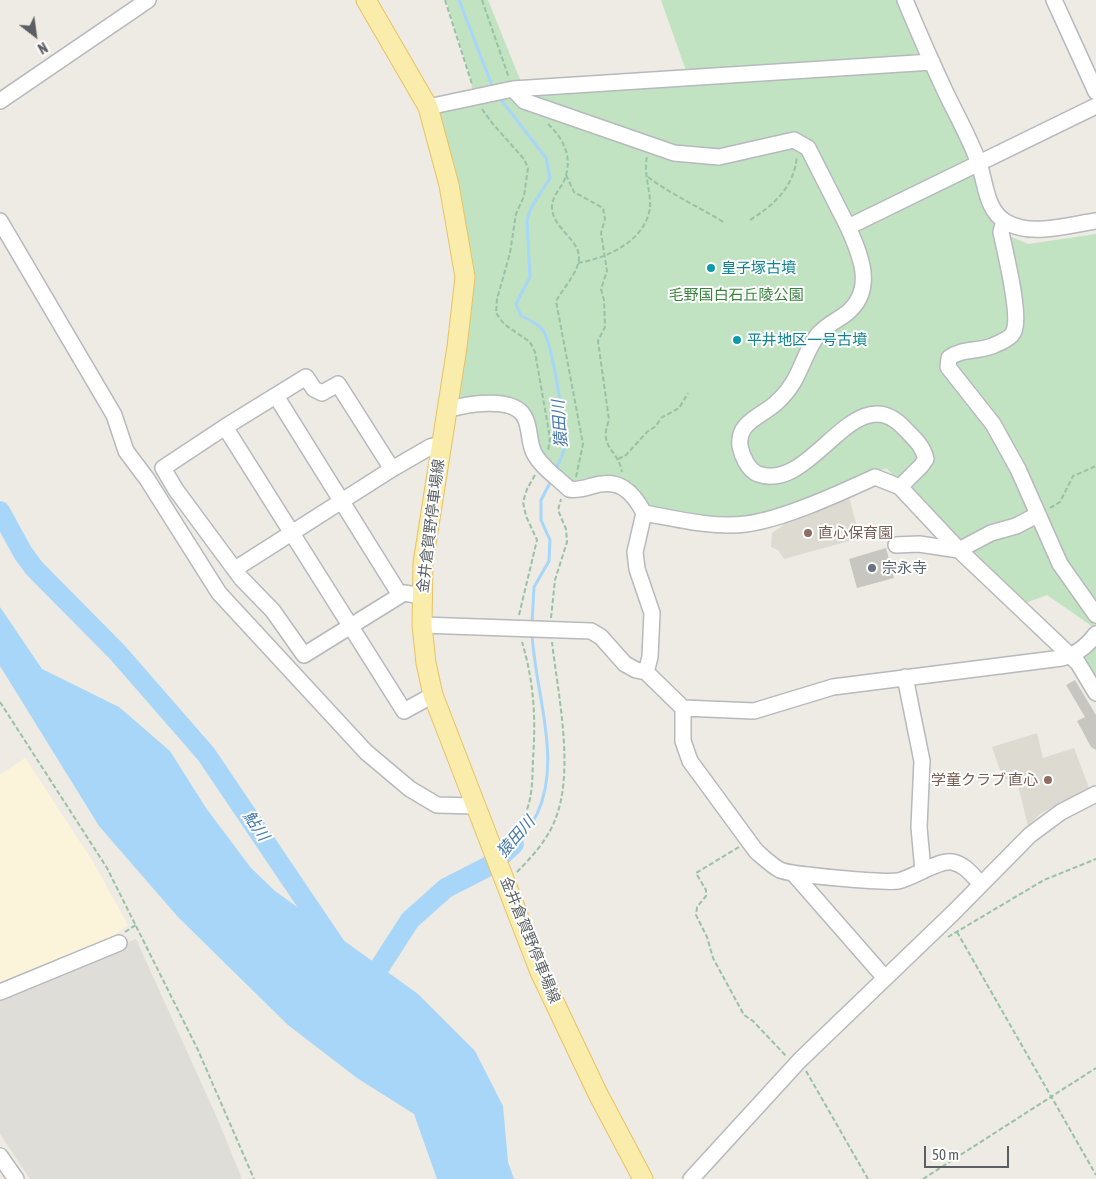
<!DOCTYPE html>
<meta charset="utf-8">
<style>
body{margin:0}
#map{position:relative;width:1096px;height:1179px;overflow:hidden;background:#edebe3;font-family:"Asap Condensed",sans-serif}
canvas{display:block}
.north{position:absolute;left:10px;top:10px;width:50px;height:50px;-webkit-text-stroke:4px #fff;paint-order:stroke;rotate:150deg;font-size:14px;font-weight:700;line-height:20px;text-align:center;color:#5b5f63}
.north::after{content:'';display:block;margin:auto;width:18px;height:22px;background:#5b5f63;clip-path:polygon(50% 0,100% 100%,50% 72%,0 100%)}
.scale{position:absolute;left:924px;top:1146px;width:85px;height:22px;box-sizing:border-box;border:2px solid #5b5f63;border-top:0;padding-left:6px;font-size:15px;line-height:18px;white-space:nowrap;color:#5b5f63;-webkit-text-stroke:4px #fff;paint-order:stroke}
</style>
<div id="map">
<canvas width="1096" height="1179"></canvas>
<div class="north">N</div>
<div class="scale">50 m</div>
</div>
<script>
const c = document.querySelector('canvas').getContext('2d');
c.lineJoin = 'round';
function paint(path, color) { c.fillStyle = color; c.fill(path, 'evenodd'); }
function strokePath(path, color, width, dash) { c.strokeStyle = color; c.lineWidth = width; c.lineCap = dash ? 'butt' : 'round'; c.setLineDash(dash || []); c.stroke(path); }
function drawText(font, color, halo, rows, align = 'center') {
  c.font = font + ' "Asap Condensed","Noto Sans JP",sans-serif'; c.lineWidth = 4; c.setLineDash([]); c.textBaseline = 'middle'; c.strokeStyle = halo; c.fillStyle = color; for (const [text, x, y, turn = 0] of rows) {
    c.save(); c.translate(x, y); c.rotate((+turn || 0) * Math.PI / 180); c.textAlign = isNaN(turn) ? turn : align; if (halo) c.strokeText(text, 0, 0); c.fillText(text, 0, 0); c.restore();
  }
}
paint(new Path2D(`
 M25,758L92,860L128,925L99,946L0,987V775Z`), '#fbf4da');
paint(new Path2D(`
 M136,939L218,1120L242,1179H30L0,1134V999L56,977L91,958Z`), '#dfddd8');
paint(new Path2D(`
 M848,493L860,538L784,559L778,550L771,547L772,533L785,524L783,516Z
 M1037,733L1043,758L1074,748L1089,788L1040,814L1028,826L1017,781L1003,779L992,747Z`), '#dddad1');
paint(new Path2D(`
 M446,0H488L525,92L690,82L661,0H901L964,147L987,211L1007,235L1028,244L1096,234V629L1047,595L1023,604L886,468L838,491L745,522L647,510L628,485L570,487L537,454L527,410L451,406L463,218L439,112L475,103L470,76Z
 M1096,637V684L1079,658Z`), '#c1e3c1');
paint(new Path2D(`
 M0,607L42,669L119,707L170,751L206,808L251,868L275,891L418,994L475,1051L503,1106L508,1162L514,1179H437L414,1114L357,1078L288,1025L178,917L99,826L0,666Z`), '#a7d6f9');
strokePath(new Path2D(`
 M459,0L493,88
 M499,97L546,158L550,178L531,208L527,220L530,277L516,304L521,316C530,320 541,325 545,334C554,354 565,427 564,449C563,456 558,464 555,471
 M532,624L534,587L549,561L550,540L541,520V500L552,479
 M514,844C521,835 532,825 537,814C563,759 534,690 532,632`), '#a7d6f9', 3);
strokePath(new Path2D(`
 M0,511L23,553L34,568L118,653L206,754L335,945
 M363,985L374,976L410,920L446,888L491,865L514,844`), '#a7d6f9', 20);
paint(new Path2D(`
 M886,548L894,578L857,588L849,559Z
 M1075,680L1096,715V750L1091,747L1077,721L1085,717L1066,685Z`), '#c8c6c0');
const minor = new Path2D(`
 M905,0C918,31 931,61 945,91C956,114 969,137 978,161C986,181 985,210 1006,222C1031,237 1068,225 1096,221
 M1054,0L1096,92
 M513,89L524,101L674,153L719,157L794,140L808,148L848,227L1096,106
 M0,101L148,0
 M428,107L513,89L932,62
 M0,221L114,415L126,451L147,479L219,593L366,752L410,789L437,805L476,806
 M1004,221L1001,232C1005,252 1021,314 1014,331C1012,338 999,343 992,346C977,352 962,348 949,358L948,367L993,424L1018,469L1060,564L1096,615
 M848,227C860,254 876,289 847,313C837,321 825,325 817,336C801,358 801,381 776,403C762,416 737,422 740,446C742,456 748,470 758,474C813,494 854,373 905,429C914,438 923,446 926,459L921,466L900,487
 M276,396L400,595
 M447,410C466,404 512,396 524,416C531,428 528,441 534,453C541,467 558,478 569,489C576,491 585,488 592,486C618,478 632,490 644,513L635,552L637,569L652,613L650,657L646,672
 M225,427L163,468L176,490L241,578L273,611L304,655L404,593L422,596
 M644,513C677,519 712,528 746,524C784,519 840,493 875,477L900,487L959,550L1078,663L1096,693
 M896,545L919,544L959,550L991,533L1016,526L1037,515
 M235,569L392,469
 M422,625L591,631L601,637L625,664L636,670L646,672L683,708L754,711L833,687L1062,658C1077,655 1087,646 1096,634
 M905,677L922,761L919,827L923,871
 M433,695L404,711L225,427L306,377L314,389L322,393L338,384L392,469L430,447L441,444
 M683,708V741L690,761L756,851C764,858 771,865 780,870C791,875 885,883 898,881C913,878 938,860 952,862C965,864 973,876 981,884
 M794,874L885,978
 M0,992L119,943
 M0,1156L16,1179
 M691,1179L800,1060L953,913L1030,835L1061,812L1096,794`);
const major = new Path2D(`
 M366,0L428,107L449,185L465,277L457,347L423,563L422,625L426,663L433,695L540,972L598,1094L643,1179`);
strokePath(minor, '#b6b9bd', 18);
strokePath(major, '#e8c261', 21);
strokePath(new Path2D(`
 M445,0L472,84
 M482,0L509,78
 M482,109L492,123L524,159L528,168L524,196L516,214L510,253L497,299L496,313L504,324L530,342L535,352L550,438L548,452
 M548,124C565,140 574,160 563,183C559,190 552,197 552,207C552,230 585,241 578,264C574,277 563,289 556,301L583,444L576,477
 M566,175L574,192L603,208L605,219L601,233L607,271L601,289L604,300L605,327L598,341L609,420C598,448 618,449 622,472
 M648,177C672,195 699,207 725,223
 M750,220C775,204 794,187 797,156
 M578,263C607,258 646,241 650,207C651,191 643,173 647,157
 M618,459L626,455L647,432L656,426L661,418L679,408L688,393
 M1050,508L1060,502L1073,476L1096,466
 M519,615L537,540L526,516L523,502L527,489L535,475
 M551,618L555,580L567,542L566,529L558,510L561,499
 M0,702L107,868L198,1050L254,1179
 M504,838C533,820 532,789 533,759C536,718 534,682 522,642
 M739,847L696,873L706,890V896L697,907L696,915L707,937L713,958L744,1015L753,1021L786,1056
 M517,872C531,858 548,839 555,820C575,771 558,695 552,642
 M125,932L137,924
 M957,932L1096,1175
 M948,937L1044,880L1096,859
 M806,1071L868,1179
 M923,1179L1096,1068`), '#99c1a5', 2, [5, 2.5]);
strokePath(minor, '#fff', 15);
strokePath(major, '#faedab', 19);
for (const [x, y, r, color] of [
 [711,268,5,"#0f9aa8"],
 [737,340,5,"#0f9aa8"],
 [808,533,5,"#8d6e63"],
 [872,568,5,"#6b7280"],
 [1048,780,5,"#8d6e63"]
]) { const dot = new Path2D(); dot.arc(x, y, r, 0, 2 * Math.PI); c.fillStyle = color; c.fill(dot); strokePath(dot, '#fff', 2); }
drawText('15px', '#0d838f', '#fff', [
 ["皇子塚古墳",721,268],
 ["平井地区一号古墳",747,340]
], 'left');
drawText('15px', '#3a833e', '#fff', [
 ["毛野国白石丘陵公園",736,295]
]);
drawText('15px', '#5b5f63', '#fff', [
 ["金井倉賀野停車場線",431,526,-83],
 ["金井倉賀野停車場線",530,940,68]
]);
drawText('15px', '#785e54', '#fff', [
 ["直心保育園",818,533],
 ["学童クラブ 直心",1038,780,"right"]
], 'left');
drawText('15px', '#5b616d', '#fff', [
 ["宗永寺",882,568]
], 'left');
drawText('italic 16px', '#4577aa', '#fff', [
 ["猿田川",560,424,-94],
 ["鮎川",256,826,56],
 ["猿田川",516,837,-49]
]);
</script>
